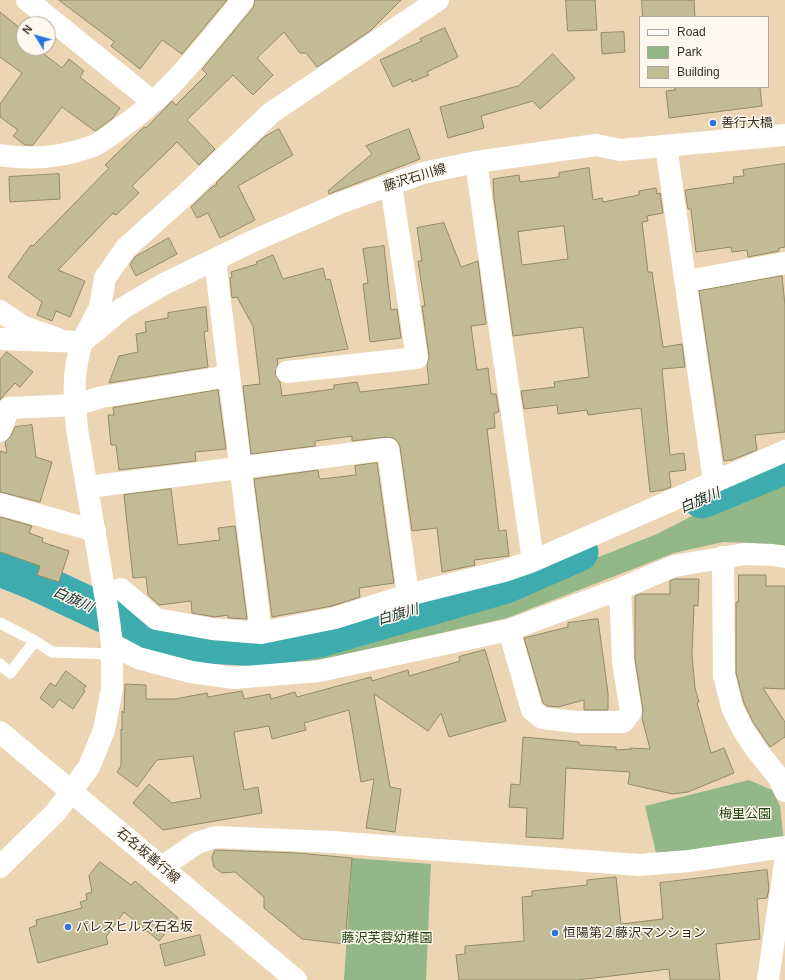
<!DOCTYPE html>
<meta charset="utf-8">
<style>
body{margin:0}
#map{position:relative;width:785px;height:980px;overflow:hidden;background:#ebd5b3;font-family:Helvetica,sans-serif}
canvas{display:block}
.legend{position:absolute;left:639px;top:16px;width:130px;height:72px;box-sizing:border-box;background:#fff8ee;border:1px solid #afa89c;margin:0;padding:5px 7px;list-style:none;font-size:12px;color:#382f22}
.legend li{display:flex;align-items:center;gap:8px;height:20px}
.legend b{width:20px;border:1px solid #afa89c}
.north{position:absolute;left:16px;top:16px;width:40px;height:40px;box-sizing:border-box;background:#fff8ee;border:1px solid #afa89c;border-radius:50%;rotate:307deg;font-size:11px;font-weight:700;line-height:16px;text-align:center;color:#382f22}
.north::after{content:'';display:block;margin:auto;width:14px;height:18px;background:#2875e0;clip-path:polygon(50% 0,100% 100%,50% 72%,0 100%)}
</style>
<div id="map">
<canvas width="785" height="980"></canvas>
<ul class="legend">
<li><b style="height:5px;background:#fff"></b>Road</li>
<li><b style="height:11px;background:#93b787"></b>Park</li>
<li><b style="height:11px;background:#c2bb96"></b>Building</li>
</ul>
<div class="north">N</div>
</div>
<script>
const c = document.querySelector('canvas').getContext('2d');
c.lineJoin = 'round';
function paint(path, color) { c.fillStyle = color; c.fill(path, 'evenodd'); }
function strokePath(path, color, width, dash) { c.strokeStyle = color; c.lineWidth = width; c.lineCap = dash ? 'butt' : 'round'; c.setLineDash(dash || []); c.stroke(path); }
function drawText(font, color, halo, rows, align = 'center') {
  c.font = font + ' Helvetica,"Noto Sans JP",sans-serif'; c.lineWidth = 3; c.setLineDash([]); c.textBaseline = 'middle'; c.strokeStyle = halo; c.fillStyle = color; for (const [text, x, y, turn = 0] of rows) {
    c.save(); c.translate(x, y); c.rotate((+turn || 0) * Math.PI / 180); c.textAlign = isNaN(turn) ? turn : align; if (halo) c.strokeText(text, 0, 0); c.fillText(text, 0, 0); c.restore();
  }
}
paint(new Path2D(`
 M785,474V549L754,543L723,542L674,553L507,618L313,662L237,665L194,662L136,647L128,640L129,631L163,642L205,651L262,655L321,645L508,595L540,580L657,534L745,489Z
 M749,780L772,790L780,806L784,841L657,857L645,806Z
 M352,858L431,864L426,980H344Z`), '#93b787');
strokePath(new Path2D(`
 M702,499L785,465
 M0,567L35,581L110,616L147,630L206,644L261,647L319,638L506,584L579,552`), '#3eabae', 39);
const building = new Path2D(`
 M59,0H227L182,54L162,40L140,69L111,46L114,42Z
 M255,0H401L370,31L317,67L306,53H300L284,32L257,58L273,75L253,95L233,75L187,120L215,149L199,165L177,142L132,186L139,193L116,215L113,213L58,270L85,281L70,317L56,311L52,321L37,315L42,302L8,277L31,245L33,246L109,168L105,165L144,127L146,128L172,101L176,105L207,74L202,69L253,8Z
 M566,0H595L597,30L568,31Z
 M642,0H694L695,17H643Z
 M0,12L24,31V48H36L62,68L69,59L84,71L80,77L120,108L112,119L95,131L62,107L33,145H25L13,136L18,130L0,117V104L22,73L0,57Z
 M445,28L458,57L427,72L429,75L412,82L411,79L393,87L380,60L422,41L420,39Z
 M624,32L625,52L602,54L601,33Z
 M553,54L575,78L540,109L533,101L481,116L484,128L448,138L440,107L518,86Z
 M674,87H760L762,106L669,118L666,91L675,90Z
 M279,129L293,155L238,186L255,220L220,238L208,213L197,218L191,207L211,188L217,184L216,183L264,137Z
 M409,129L420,159L329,194L328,191L372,154L366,146Z
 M785,164V247L779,248V251L748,257L747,250L732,252L731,247L696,252L691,209H688L685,190L734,183L733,177L744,176L743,170Z
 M589,168L593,200L602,198L603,202L639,195V191L656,188L657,194L660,193L663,213L647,216L648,221L642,222L648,272H652L663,347L682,344L685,367L662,369L670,455L684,453L686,470L669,472L671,487L663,490L650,492L641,408L588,415L587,410L558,414L557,405L524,409L521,391L555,387L554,382L589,377L583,327L513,336L494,198L493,179L519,175L520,182L559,177V173ZM564,226L568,259L522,265L518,232Z
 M59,174L60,199L10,202L9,177Z
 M444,223L461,267L478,261L486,324L471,326L477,370L488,368L491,394H496L499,412L494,413L495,428L487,429L499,531L506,530L509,556L474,560L475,565L442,572L437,528L412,531L400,447L398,442L393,438L386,437L352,441V436L315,441V446L251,454L243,386L260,384L253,326L237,297L232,298L230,278L232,277L231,272L257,264L256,262L273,255L283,279L323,268L326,280L330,279L348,349L277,359L278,364L275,374L280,382L282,396L334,389V385L357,382L360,392L429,384L427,365L429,356L422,306H425L418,261H422L417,228Z
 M169,238L177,254L136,276L130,265L135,257Z
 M384,246L391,310L397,309L401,338L370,342L363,284L368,283L363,249Z
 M782,276L785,305V432L755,435L757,450L732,460L724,461L699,291Z
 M206,307L208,331L204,332L208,367L109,383L119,356L138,352L136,334L146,332L145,322L168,318V313Z
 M7,352L33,372L20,387L15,383L0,400V360Z
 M218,390L226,449L195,452L196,461L119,470L116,445H111L108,415H114L113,408Z
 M32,425L36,457L52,462L40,502L0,492V451L7,453L5,442L11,436L15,427Z
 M377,463L394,583L359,588L360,597L332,606L272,617L254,479L318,470L319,477L321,479L356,475L355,466Z
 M171,489L178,545L220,540L218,528L235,526L247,619L228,618V615L215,617L192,613L191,601L159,605L148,595L146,577L133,578L124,495Z
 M0,517L32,526L29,533L43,538L42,542L69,551L59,582L37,575L40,566L0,552Z
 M739,575H766V586H785V689L763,688L785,722V737L770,747L753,722L744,703L736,673V602H738Z
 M675,579H699L698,606L694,605L692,655L695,688L699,702L697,703L711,753L724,748L734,773L688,792L673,794L628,784L630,772L566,768L563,839L526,837L527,808L509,807L511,784L520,785L523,737L579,742V745L616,747V750L631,749V748L650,749L642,718L643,710L635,660V596L640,594H670V581Z
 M598,619L608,693V710H584V700L558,707L547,706L543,703L524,638L568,627V623Z
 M485,650L506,721L449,737L441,713L428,731L374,694L390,787L401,789L395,832L366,828L374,779L361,782L349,710L304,723L306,730L272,739L269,726L234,732L244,790L258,787L262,813L163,830L133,803L149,784L172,803L201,798L193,756L157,760L137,787L117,772L121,766V729L122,730V711L124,713L125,684L146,685V699H175L207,693L208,697L242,691L244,699L270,694L271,699L295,692L297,697L371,677L372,681L408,670L409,676L460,661L459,657Z
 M66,671L86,686L83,690L85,691L73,709L59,699L53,708L40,698L50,683L55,686Z
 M215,850L297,853L352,858L345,944L302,939L264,908V897L235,872L222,873L214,867L212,858Z
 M100,862L131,885L135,881L178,918L159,941L124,912L106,937L108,944L38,963L29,928L37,925L36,920L82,908L80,902L87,900L86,894L92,892L89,876Z
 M767,870L769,889L767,898L757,899L760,939L716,944L720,980H670L669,969L578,980H459L456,955L465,954V946L524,941L522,897L532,896V891L587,885V880L616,877L621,924L663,919L660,883Z
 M200,935L205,955L165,966L160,945Z`);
paint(building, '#c2bb96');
strokePath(building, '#928a67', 1);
strokePath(new Path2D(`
 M0,623L35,641L10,673L0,664
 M35,641L52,652L112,654`), '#fff', 11);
strokePath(new Path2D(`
 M27,0L153,102
 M666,146L714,481
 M0,155C31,160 64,157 93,146C101,143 109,136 116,131C168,97 204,47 243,0
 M476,162L533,561
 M215,261L261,633
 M687,281L785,263
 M0,311L22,326L58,339
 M82,342L100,307L105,278L126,248L185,195L271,113L438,0
 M287,372L417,358L391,185
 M0,431L9,408L75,405L102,397L229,376
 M88,487L388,449L408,595
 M0,504L95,531
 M723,557L724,675L732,707L742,728L755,748L779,778L785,791
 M121,589L156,619L212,629L261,633L335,618L408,595L504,571L533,561L785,451
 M509,630L532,710L542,718L576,722H623L631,712L623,661L620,589
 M112,644L138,658L191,672L234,678L319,671L509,630L620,589L674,566L745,554L773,555L785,557
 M162,867L197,843L216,837L332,842L639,865L689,861L785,847
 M768,980L785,863`), '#fff', 22);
strokePath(new Path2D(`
 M0,339L82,342
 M82,342L123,308L164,284L251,242L340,203L423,173L476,162L596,145L620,150L785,135
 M0,732L296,980
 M0,867L56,812L89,767L104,730L112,689V644L107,606L77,429C74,396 72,374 82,342`), '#fff', 22);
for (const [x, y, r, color] of [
 [713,123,4,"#2875e0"],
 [68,927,4,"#2875e0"],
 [555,933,4,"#2875e0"]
]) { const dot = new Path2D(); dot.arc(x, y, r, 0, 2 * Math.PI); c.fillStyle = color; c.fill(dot); strokePath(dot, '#fff8ee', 1.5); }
drawText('13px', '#382f22', '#fff8ee', [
 ["善行大橋",721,123],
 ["パレスヒルズ石名坂",76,927],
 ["恒陽第２藤沢マンション",563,933]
], 'left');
drawText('13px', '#382f22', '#fff8ee', [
 ["藤沢石川線",415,178,-17],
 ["石名坂善行線",148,856,40]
]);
drawText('13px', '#214612', '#fff8ee', [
 ["梅里公園",745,814],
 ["藤沢芙蓉幼稚園",387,938]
]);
drawText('italic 14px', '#162e2f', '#fff8ee', [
 ["白旗川",700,501,-23],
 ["白旗川",73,600,24],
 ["白旗川",398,615,-16]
]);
</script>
